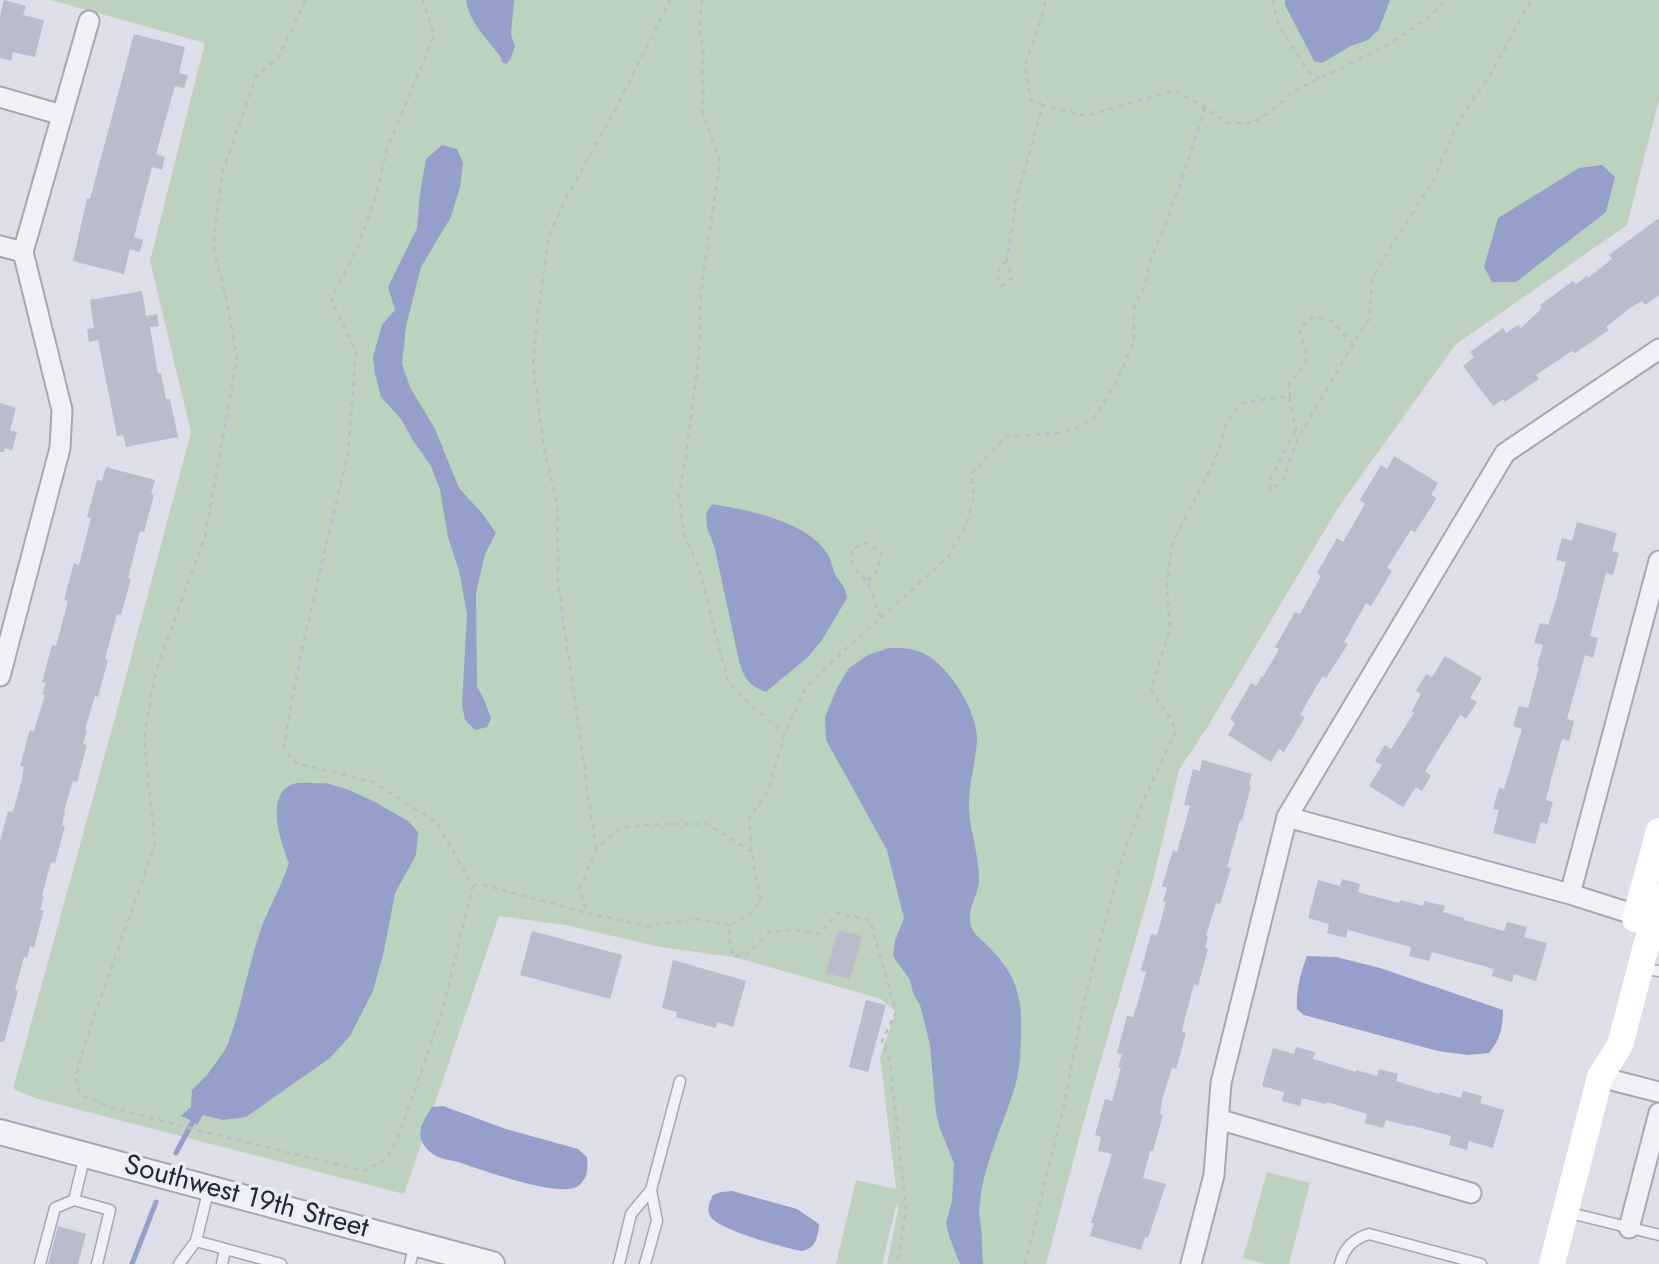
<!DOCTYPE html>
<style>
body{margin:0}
canvas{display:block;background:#dddee8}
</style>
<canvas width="1659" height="1264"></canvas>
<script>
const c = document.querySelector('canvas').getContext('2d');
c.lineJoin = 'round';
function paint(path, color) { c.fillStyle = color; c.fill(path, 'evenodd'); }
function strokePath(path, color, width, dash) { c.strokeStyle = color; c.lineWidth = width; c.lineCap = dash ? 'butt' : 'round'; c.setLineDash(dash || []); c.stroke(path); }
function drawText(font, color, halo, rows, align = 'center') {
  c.font = font + ' Jost,sans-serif'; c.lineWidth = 7; c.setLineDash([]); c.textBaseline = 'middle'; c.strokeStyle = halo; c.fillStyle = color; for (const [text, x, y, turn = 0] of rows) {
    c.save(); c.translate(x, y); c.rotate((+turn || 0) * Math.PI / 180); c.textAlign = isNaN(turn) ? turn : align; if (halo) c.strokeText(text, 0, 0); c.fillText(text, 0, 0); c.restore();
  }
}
paint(new Path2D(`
 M51,0H1659V100L1627,225L1455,345L1338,508L1208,726L1179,770L1153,880L1090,1098L1046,1264H887L898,1210L897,1203L882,1264H836L856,1180L896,1189L880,1056L896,1012L881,999L734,957L660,947L565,925L499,916L404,1194L38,1099L13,1089L114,721L191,432L150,261L205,43Z
 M1267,1172L1310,1183L1289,1264H1265L1243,1258Z`), '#bdd2be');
paint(new Path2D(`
 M466,0H514L511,35L515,46L510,60L506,64L502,62L500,56C487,39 469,22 466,0Z
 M1285,0H1390L1379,29L1368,40L1351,46L1322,63L1314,61L1285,5Z
 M442,145L457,149L463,163L460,187L451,217L421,267L406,326L402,364L410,387L435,429L459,488L481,512L496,533L485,554L476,593L477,687L483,697L491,718L487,727L475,730L465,720L462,705L467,614L459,571L448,537L440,490L431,466L414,442L401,419L381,397L375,374L373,357L382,325L395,310L388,287L417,228L420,193L426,159Z
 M1602,165L1615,177L1606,212L1516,282H1492L1484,267L1498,218L1579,168Z
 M712,504C748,510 806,521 827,553C831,559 832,567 835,574C841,584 845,586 847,598L822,640L808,657L766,692C748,685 744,678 739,661L715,549L707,527L706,513Z
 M889,648C902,648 913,648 925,654C950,667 979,714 977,742C975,765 968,788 969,811C971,834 979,856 979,879C979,895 966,910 971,926C974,935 981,939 988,946C1010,969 1021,987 1021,1021C1021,1039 1021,1061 1017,1079C1006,1120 985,1158 980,1201C978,1213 981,1225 982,1237C982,1246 982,1255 983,1264H960L949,1236L946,1223L952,1201L954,1163L940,1129L936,1113L930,1045L920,1005L913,993L910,980L893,956L895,941L904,918L887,850L826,740L825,717L837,688L849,668L868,655Z
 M326,783L349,790L375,802L408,821L418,832L416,855L395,893L384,951L373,991L350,1036L330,1058L246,1117L223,1120L203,1115L197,1125L193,1121L181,1116L191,1107L192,1090L207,1075L223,1053L227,1046C241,1010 247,971 259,935C267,910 281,888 289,863C281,843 264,794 293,784C300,781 318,784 326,783Z
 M1307,956L1336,957L1380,968L1503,1010C1503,1027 1500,1040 1489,1053L1468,1055L1438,1051L1304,1015L1297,1009C1296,990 1300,974 1307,956Z
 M443,1106L506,1129L578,1149L587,1157C588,1168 588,1179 578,1186C560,1199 480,1169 458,1162C450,1160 440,1159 433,1154C429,1152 424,1146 422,1142C417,1129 425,1118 432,1107Z
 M732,1191L797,1209L819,1224C818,1237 816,1249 801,1251C783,1247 718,1230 710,1216C706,1208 710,1202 713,1195L721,1192Z`), '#959fca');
strokePath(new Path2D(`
 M176,1153L193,1121
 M132,1264L156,1202`), '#959fca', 5);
paint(new Path2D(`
 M4,0L26,6L23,15L44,20L35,57L13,52L11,61L0,58V16Z
 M134,34L185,47L179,73L188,75L184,88L175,86L156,154L165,157L162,170L152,167L134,237L143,240L140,252L130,249L124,274L73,261L87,198L90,199Z
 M1659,218V295L1645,305L1642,301L1630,308L1606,327L1609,330L1575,353L1572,351L1536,375L1539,379L1505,402L1503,399L1493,406L1463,366L1474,357L1470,352L1503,328L1506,333L1518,325L1521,328L1542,308L1540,305L1573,281L1576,284L1587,276L1588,278L1612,259L1609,255Z
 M142,291L146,316L157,314L159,326L150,327L158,374L161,373L166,399H170L178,437L126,447L123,435L117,436L98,340L89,342L87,329L94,328L90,300Z
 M0,403L16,408L10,430L17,432L12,450L5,448L4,452H0Z
 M1394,456L1438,483L1431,495L1437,498L1415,532L1411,530L1387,568L1392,571L1371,606L1366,603L1344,642L1348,644L1326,678L1323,676L1316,687L1300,715L1305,717L1284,752L1279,749L1271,762L1228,735L1235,723L1230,719L1251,683L1256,686L1262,676L1263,677L1279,649L1275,647L1295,612L1300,614L1315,587L1321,576L1317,573L1337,538L1343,542L1365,504L1360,500L1381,465L1387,469Z
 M106,467L155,480L151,494L154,495L144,532L140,531L128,578L131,579L121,615L117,614L105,659L108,660L98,697L95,696L85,729L87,730L83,744L87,745L77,782L73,781L64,811H65L62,825L65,826L55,863L51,862L42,895L44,896L40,910H44L34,947L30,946L27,958L24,957L15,990L18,991L4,1042H0V841L8,811L13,812L22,779L24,767L20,766L30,730L34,731L45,695L42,694L46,683L42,682L52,645L56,646L68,601L64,600L74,563L79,565L91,518L87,517L97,480L102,481Z
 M1577,522L1617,533L1612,551L1619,553L1613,575L1606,573L1590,636L1598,638L1593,658L1585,655L1567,719L1574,721L1569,741L1562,739L1551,779L1546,800L1553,802L1547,824L1541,822L1535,844L1493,833L1499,810L1493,809L1499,788L1504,789L1522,729L1513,726L1519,706L1528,708L1539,667L1537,666L1543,645L1534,643L1540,623L1548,625L1555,604L1566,562L1556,560L1562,538L1572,541Z
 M1445,656L1482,678L1470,698L1477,702L1466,719L1460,715L1425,771L1431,776L1422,791L1416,787L1403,807L1369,786L1382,765L1375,761L1385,745L1391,749L1414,713L1411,712L1421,694L1416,691L1426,674L1432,677Z
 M1202,760L1252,774L1249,785L1251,786L1242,821L1240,820L1227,867L1231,868L1220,904L1216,903L1206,936H1208L1205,948L1208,949L1198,986L1194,984L1185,1018L1182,1032L1186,1033L1176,1069L1172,1068L1162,1100L1160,1114L1163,1115L1153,1151H1150L1143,1178L1166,1184L1148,1238L1145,1237L1141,1250L1090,1236L1094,1223H1091L1112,1154L1098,1151L1101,1137L1095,1135L1105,1099L1112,1101L1121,1068L1118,1067L1122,1054L1117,1053L1127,1016L1133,1017L1137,1005L1146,972L1141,970L1151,934L1157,935L1166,902L1163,901L1167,888L1162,886L1173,850L1177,852L1190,806L1184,805L1193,769L1200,771Z
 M1342,879L1360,884L1358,892L1399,903L1400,900L1423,906L1424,901L1445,906L1443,912L1464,918V920L1504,931L1507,922L1527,927L1524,937L1547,943L1536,981L1514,974L1512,982L1492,976L1494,969L1432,952L1429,961L1409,956L1411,947L1348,930L1346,938L1327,933L1329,924L1308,918L1318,880L1340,886Z
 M838,930L862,936L850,979L826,973Z
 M532,931L622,955L610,999L520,975Z
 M673,960L746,981L733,1027L717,1022L716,1028L676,1017L677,1012L662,1008Z
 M866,1000L886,1005L868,1072L849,1067Z
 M1296,1047L1315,1052L1313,1059L1356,1072V1070L1377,1076L1379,1069L1398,1074L1396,1081L1439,1094L1440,1092L1461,1098L1463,1091L1482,1096L1480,1103L1504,1110L1493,1148L1469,1141L1467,1150L1449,1145L1451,1136L1410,1125V1126L1386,1120L1383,1128L1365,1123L1367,1114L1327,1102L1326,1104L1302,1098L1300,1106L1282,1101L1284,1092L1262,1086L1273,1048L1294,1054Z
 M58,1226L86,1234L78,1264H48Z`), '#babbcb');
const service = new Path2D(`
 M1640,968L1659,971
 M209,1188L196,1241L281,1264
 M74,1200L85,1155
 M1566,1212L1659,1235
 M40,1264L55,1208L74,1200L110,1210L97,1264
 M179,1264L196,1241
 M222,1264L225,1249
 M410,1264L415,1244
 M619,1264L631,1214L651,1190L680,1081
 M645,1264L657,1221L651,1190
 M1340,1264C1344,1248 1353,1239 1369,1234L1481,1264`);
const minor = new Path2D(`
 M0,97L62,115
 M0,246L23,252
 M0,676L60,448L62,410L23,252L89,21
 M1287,817L1570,894L1636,915
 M1570,894L1659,561
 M1600,1077L1659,1092
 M1218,1119L1471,1193
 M1629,1228L1659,1113
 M1191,1264L1214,1175L1221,1083L1287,817L1505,453L1659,349`);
const tertiary = new Path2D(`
 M0,1132L492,1264`);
strokePath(service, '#a6a7b5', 13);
strokePath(minor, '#a6a7b5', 23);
strokePath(tertiary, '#a6a7b5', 28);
strokePath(new Path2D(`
 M305,0L278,58L256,76L222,174L213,246L226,297L237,358L205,536L156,671L144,737L155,845L87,1037L76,1076L80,1095L110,1107L201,1131L364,1171L386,1159L396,1143L441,1015L473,886L436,822L373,782L296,763L284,749L286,732L303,644L348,452L356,352L331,299L357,249L375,198L387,149L434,36L423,0
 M702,0L699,30L703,47V114L720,161L701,290L699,353L686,456L679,494L684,534L699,568L728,682L755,709L785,733
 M1272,0L1279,26L1309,73L1320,78
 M1043,105L1030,99L1025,65L1044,11L1045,0
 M1007,260L996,274L1002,286L1012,278L1007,260L1016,200L1043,105L1086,116L1175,90L1205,108
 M1290,397L1289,383C1312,358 1309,361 1299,329L1312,317L1329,319L1353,344
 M1295,431L1271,478L1270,490L1282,482L1298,438L1353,344L1370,318L1372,280L1384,258L1435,178L1443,156L1460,119L1492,72L1531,0
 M867,581L876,573L882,552L867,543L851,549L852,566L867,581L881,618L850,645L806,687L785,733L768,791L749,818L753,862L761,901L749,915L730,925L729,938L734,957L746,955L770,932L794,930L820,934L837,913L870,920L896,1012L882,1041L890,1060L906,1211L897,1264
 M881,618L948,557L966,526L974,496L971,474L1006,437L1057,433L1076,428L1094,417L1116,383L1133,343L1134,307L1146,283L1149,264L1178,191L1205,108L1228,123H1253L1274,109L1292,92L1382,48L1430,17L1445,0
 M596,849L558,583L557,504L544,448L533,363L538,312L549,236L563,204L616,108L670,0
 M473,886L480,884L587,913
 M730,925L695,919L648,926L587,913L580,889L596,849L622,827L660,824H707L752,852
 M1025,1264L1064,1105L1084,1002L1124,852L1144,799L1176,731L1167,713L1151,690L1170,628L1167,588L1170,557L1174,540L1215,460L1227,422L1242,403L1289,396L1298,438`), '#bbbcc6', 2.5, [5, 5]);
strokePath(service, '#f0f0f6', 10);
strokePath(minor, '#f0f0f6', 19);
strokePath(tertiary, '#f0f0f6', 24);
strokePath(new Path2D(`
 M1635,919L1659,831
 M1552,1264L1600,1077L1620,1045L1659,897`), '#fff', 26);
drawText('28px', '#25273f', '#ecedf5', [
 ["Southwest 19th Street",246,1198,15]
]);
</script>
